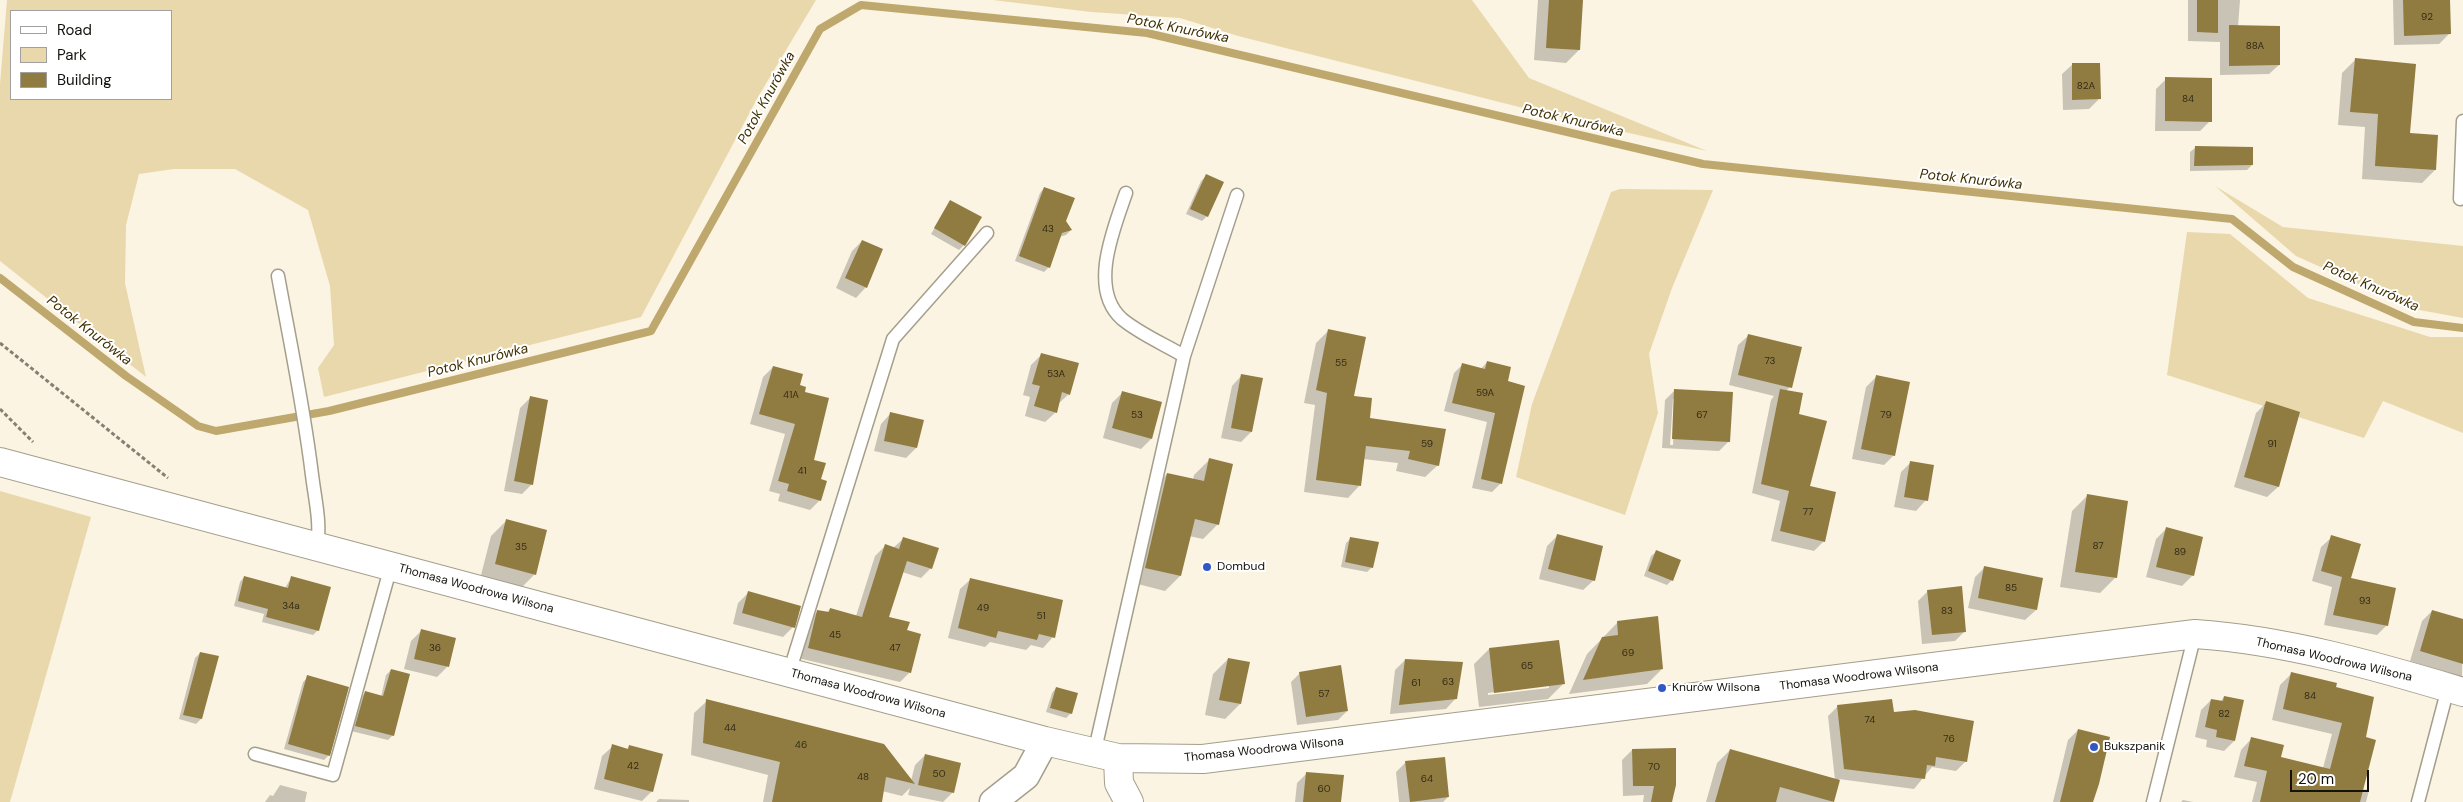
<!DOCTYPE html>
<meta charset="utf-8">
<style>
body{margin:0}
#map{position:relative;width:2463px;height:802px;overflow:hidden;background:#fbf4e2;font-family:"DM Sans",sans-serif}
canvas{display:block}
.legend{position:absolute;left:10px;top:10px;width:162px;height:90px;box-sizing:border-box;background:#fff;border:1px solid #a1a09e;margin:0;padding:6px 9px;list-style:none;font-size:15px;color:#14120c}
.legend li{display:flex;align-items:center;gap:10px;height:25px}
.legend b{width:25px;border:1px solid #a1a09e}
.scale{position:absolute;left:2290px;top:770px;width:79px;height:22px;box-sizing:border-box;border:2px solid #14120c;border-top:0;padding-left:6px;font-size:15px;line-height:18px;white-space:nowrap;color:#14120c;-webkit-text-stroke:4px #fff;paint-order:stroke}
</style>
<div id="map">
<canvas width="2463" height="802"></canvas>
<ul class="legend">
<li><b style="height:6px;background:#fff"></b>Road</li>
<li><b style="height:14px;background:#e9d8ac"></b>Park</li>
<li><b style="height:14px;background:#907b41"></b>Building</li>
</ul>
<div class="scale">20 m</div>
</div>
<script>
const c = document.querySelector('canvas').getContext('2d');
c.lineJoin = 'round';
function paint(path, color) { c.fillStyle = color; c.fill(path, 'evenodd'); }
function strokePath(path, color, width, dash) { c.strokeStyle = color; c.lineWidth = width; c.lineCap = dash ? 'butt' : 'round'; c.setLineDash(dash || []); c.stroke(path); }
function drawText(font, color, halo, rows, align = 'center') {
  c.font = font + ' "DM Sans",sans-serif'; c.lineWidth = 4; c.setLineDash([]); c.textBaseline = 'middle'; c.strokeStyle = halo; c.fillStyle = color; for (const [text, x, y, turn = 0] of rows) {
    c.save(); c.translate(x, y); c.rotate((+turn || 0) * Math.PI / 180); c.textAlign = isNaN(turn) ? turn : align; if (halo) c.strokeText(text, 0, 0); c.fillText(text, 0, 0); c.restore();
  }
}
paint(new Path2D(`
 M7,0H816L758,97L641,317L324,397L318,368L334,345L330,286L308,210L235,169H174L139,174L126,225L125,283L146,377L0,261V84ZM11,11H171V99H11Z
 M993,0H1472L1529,78L1707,151L1547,114L1238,36L1180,18L1091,12Z
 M2215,186L2283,227L2463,246V318L2414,309L2296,256Z
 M1620,189L1713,190L1672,288L1649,354L1658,413L1625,515L1516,477L1532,404L1611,192Z
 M2187,232L2230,234L2308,298L2430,337H2463V433L2383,401L2364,438L2167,375Z
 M0,491L91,517L10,802H0Z`), '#e9d8ac');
paint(new Path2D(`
 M1538,0H1582L1579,50L1566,63L1534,60Z
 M2188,0H2240L2238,27L2279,65L2269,74L2220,75V42L2188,41Z
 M2393,0H2449V34L2439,44L2394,45Z
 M2355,60L2435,170L2422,183L2362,179L2365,127L2338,125L2342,73Z
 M2073,64L2099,99L2089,109L2063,110L2062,74Z
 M2166,79L2210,121L2200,131H2155L2156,89Z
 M2195,148L2252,165L2247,170L2190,171V152Z
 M1206,176L1207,216L1202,221L1186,214L1201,181Z
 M1044,188L1071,230L1066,235L1059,237L1049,267L1044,272L1015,261L1040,193Z
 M950,202L964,245L959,250L931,234Z
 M862,241L866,287L856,298L836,288L852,251Z
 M1329,330L1352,397L1368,419L1438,465L1425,477L1396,471L1398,463L1363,459L1360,485L1348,498L1304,492L1315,405L1304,403L1316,343Z
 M1749,335L1790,387L1786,391L1797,415L1809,487L1824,541L1814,551L1771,541L1780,501L1752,493L1771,400L1774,396L1729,385L1738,345Z
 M1041,355L1069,394L1058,404L1056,412L1045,422L1025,416L1030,397L1023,395L1031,365Z
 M1487,362L1506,382L1501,483L1492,492L1472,488L1487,422L1444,411L1454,373L1463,364L1481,369Z
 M773,367L798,386L803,393L812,460L819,480L820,500L810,510L778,501L780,494L769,491L785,434L750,424L763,377Z
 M1242,375L1251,432L1241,442L1221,438L1232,386Z
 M1876,377L1894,455L1884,465L1852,459L1866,387Z
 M1675,390L1729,441L1719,451L1662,448L1665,400ZM1673,399H1675L1673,445H1670Z
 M1122,393L1151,439L1141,449L1103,438L1112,403Z
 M530,398L532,484L522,494L504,491L520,408Z
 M2266,403L2299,412L2278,487L2267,497L2234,487L2256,413Z
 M891,413L922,421L916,448L906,458L874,451L881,424Z
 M1209,460L1218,524L1203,539L1189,536L1180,576L1165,591L1130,582L1152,489L1167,474L1193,480L1194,475Z
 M1911,462L1926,500L1916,511L1894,507L1901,472Z
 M2087,496L2115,578L2100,593L2060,587L2072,511Z
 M506,521L534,575L519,590L480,579L491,536Z
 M2166,529L2193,575L2182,586L2146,577L2156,539Z
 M1557,536L1594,580L1583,590L1539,579L1547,546Z
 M2332,537L2349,579L2387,625L2377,635L2324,625L2332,587L2312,581L2321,547Z
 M1351,538L1372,567L1367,572L1341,567L1346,543Z
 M903,539L931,568L921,578L902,572L887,618L906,631L910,672L900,682L798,658L808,621L818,611L826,613L830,609L856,616L875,556L885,546L893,548Z
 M1656,552L1672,580L1667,585L1644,576L1651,556Z
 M1985,567L2042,579L2036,610L2025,620L1968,608L1975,577Z
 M244,577L285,588L291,578L318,630L313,635L262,622L264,614L234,606L240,582Z
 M971,579L1053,637L1043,648L1031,645L1026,650L990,642L985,647L948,638L960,589Z
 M1928,591L1965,631L1955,641L1922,644L1918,601Z
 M748,593L793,627L783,637L733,624L738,603Z
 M2432,611L2463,620L2462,677L2410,661L2422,621Z
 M1618,622L1662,669L1647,684L1569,694L1587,654Z
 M422,630L454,639L447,667L437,677L404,669L411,641Z
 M1489,649L1563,684L1548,699L1479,707L1474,664ZM1549,685V688L1488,695V693Z
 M200,653L218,657L201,719L196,724L179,719L195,658Z
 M1228,659L1240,704L1225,719L1205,715L1213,674Z
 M1405,660L1456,698L1446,709L1390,714L1395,670Z
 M391,670L393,735L388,740L351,731L360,698L365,693L381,697L386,675Z
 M1300,673L1347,711L1338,720L1297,725L1291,682Z
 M2292,673L2335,688L2364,738L2362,789L2369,790L2366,802H2252L2257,782L2234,777L2241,750L2252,738L2280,758L2323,768L2332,734L2272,720L2280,685Z
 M308,677L329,755L324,760L284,749L303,682Z
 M1056,688L1071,713L1066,718L1046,712L1052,693Z
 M2224,697L2234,741L2224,751L2206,747L2207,740L2195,737L2201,710L2211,700L2220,702Z
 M707,701L911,781L915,765L925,755L953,792L943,802L908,795L910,788L902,796L882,791L881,802H763L768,775L691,755L694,713Z
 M1838,706L1893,713L1966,761L1956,771L1932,767L1914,789L1839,779L1832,802H1706L1717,763L1730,750L1835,780L1828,716Z
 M2078,730L2092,802H2053L2068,740Z
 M613,746L626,750L630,746L652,791L642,801L594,789L602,756Z
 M1632,750L1671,802H1643L1644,795L1623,796L1622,760Z
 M1406,762L1448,797L1443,802H1399L1396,772Z
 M1307,773L1340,802H1295L1297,783Z
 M280,785L307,792L305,802H265L270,795L273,796Z
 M659,799L689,800V802H656Z
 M2183,800L2193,802H2181Z`), '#0003');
strokePath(new Path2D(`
 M0,278L126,376L198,426L216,431L329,411L651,331L820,29L861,5L1147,33L1703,164L2232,219L2293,267L2414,322L2463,328`), '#bfa86d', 8);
paint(new Path2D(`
 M1549,0H1583L1580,50L1546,48Z
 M2197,0H2218V33L2197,32Z
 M2403,0H2450L2451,34L2404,36Z
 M2229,25L2280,26V65L2229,66Z
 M2355,58L2416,64L2410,133L2438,135L2436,170L2375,166L2378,114L2350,112Z
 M2072,63H2100L2101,99L2072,100Z
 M2165,77L2212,78V122L2165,121Z
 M2195,146L2253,147V165L2194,166Z
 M1206,174L1224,182L1208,217L1190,209Z
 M1044,187L1075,198L1066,221L1072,230L1062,233L1050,268L1019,256Z
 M950,200L982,217L965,246L934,228Z
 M862,240L883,249L867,288L845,278Z
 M1328,329L1366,337L1354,396L1372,398L1370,418L1446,429L1439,466L1408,459L1410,451L1366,446L1361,486L1316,480L1327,393L1316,390Z
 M1748,334L1802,347L1792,388L1738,375Z
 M1041,353L1079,363L1070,395L1062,392L1057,413L1034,406L1040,386L1032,384Z
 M1487,361L1511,367L1508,381L1525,386L1502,484L1481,479L1495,413L1452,403L1462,363L1485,369Z
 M773,366L803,374L800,385L806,387L805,392L829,398L814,460L826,463L821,479L827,481L821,501L787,491L789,484L778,481L795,424L759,414Z
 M1241,374L1263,378L1252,432L1231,428Z
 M1876,375L1910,382L1895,456L1861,449Z
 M1674,389L1733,392L1730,442L1672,439Z
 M1780,389L1803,393L1799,414L1827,421L1810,486L1836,492L1825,542L1780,531L1789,491L1761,484Z
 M1122,391L1162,402L1152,439L1112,428Z
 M530,396L548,400L533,485L514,481Z
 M2266,401L2300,412L2279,487L2244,477Z
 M890,412L924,420L917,448L884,441Z
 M1209,458L1233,464L1219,525L1195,519L1181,576L1145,568L1167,473L1204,481Z
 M1910,461L1934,465L1928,501L1904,497Z
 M2087,494L2128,501L2117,578L2075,572Z
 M506,519L547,530L536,575L495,564Z
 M2166,527L2203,537L2194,576L2156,567Z
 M1557,534L1603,546L1595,581L1548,569Z
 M2331,535L2361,544L2351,578L2396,588L2388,626L2333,615L2342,577L2321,571Z
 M903,537L939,548L932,569L907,561L889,617L910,622L907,630L921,634L911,673L808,648L817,610L829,612L830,608L862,617L885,544L899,549Z
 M1350,537L1379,542L1373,568L1345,562Z
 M1656,550L1681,560L1673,581L1648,571Z
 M1984,566L2043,578L2037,610L1978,598Z
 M244,576L288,588L291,576L331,587L319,631L266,617L268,609L238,601Z
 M970,578L1063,600L1055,638L1039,634L1037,640L998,631L996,638L958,628Z
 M1962,586L1966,632L1932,635L1927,590Z
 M748,591L801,606L795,628L742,613Z
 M2432,610L2463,619V664L2420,651Z
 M1658,616L1663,669L1583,680L1602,637L1618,635L1617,621Z
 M421,629L456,638L449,667L414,659Z
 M1559,640L1565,684L1494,693L1489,648Z
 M200,652L219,656L202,719L183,715Z
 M1228,658L1250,662L1241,704L1219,700Z
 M1405,659L1463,662L1457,699L1399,705Z
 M1341,665L1348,711L1306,717L1299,672Z
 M391,669L410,674L394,736L355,726L365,691L383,696Z
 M2291,672L2337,683L2336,687L2374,697L2366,737L2376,740L2360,802H2260L2267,771L2244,766L2251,737L2284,745L2281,757L2330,769L2342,723L2283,709Z
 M307,675L349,687L330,756L288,744Z
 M1056,687L1078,693L1072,714L1050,708Z
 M2224,696L2244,700L2235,741L2216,737L2217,730L2205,727L2211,699L2223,701Z
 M706,699L884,744L915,784L886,777L882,802H772L780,762L703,743Z
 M1892,699L1894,712L1915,710L1974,721L1967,762L1936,757L1935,766L1927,765L1925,779L1844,769L1837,705Z
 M2078,729L2110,737L2099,784L2093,802H2060Z
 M612,744L628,749L629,745L663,754L653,792L604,779Z
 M1676,748V785L1672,802H1651L1654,786H1633L1632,749Z
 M1730,749L1840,780L1834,802L1780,787L1776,802H1715Z
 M925,754L961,763L954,793L918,785Z
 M1445,757L1449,797L1410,802L1405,761Z
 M1306,772L1344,775L1341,802H1303Z`), '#907b41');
const lane = new Path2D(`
 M1126,193C1114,228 1088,289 1122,319C1140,334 1164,344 1184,356
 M2460,199L2463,121
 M278,276C290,342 304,408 312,475C315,499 321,523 317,546
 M789,673L893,339L987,233
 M255,754L333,775L391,566
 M1094,754L1184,356L1237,195
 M2153,802L2195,634
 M2418,802L2448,688`);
const street = new Path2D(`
 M993,802L1026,776L1045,741`);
const secondary = new Path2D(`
 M0,462L1045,741L1118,758L1203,759L2195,634C2286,640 2376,666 2463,692
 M1118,758L1119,783L1129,802`);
strokePath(lane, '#a49e8c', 15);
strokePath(street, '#a49e8c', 29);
strokePath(secondary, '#a49e8c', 30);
strokePath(new Path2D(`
 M0,343L168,478
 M0,409L33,442`), '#858074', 3, [4, 2.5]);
strokePath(lane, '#fff', 12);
strokePath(street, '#fff', 26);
strokePath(secondary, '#fff', 28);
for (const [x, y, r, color] of [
 [1207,567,5,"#3257c8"],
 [1662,688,5,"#3257c8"],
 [2094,747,5,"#3257c8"]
]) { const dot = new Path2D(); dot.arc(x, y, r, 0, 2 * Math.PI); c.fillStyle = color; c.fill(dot); strokePath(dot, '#fff', 2); }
drawText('10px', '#332c19', null, [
 ["92",2427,17],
 ["88A",2255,46],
 ["82A",2086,86],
 ["84",2188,99],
 ["43",1048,229],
 ["73",1770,361],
 ["55",1341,363],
 ["53A",1056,374],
 ["59A",1485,393],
 ["41A",791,395],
 ["53",1137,415],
 ["67",1702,415],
 ["79",1886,415],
 ["59",1427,444],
 ["91",2272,444],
 ["41",802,471],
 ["77",1808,512],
 ["87",2098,546],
 ["35",521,547],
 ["89",2180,552],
 ["85",2011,588],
 ["93",2365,601],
 ["34a",291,606],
 ["49",983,608],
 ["83",1947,611],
 ["51",1041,616],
 ["45",835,635],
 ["36",435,648],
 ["47",895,648],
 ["69",1628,653],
 ["65",1527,666],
 ["63",1448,682],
 ["61",1416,683],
 ["57",1324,694],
 ["84",2310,696],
 ["82",2224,714],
 ["74",1870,720],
 ["44",730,728],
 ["76",1949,739],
 ["46",801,745],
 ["42",633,766],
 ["70",1654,767],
 ["50",939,774],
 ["48",863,777],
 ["64",1427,779],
 ["60",1324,789]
]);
drawText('12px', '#14120c', '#fff', [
 ["Dombud",1217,567],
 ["Knurów Wilsona",1672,688],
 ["Bukszpanik",2104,747]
], 'left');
drawText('12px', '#14120c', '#fff', [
 ["Thomasa Woodrowa Wilsona",476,589,15],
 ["Thomasa Woodrowa Wilsona",2334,660,13],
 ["Thomasa Woodrowa Wilsona",1859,677,-7],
 ["Thomasa Woodrowa Wilsona",868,694,15],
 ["Thomasa Woodrowa Wilsona",1264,750,-6]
]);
drawText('italic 14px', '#3f2f00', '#fff', [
 ["Potok Knurówka",1178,29,11],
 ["Potok Knurówka",767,98,-61],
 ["Potok Knurówka",1573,121,13],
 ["Potok Knurówka",1971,180,6],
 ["Potok Knurówka",2371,287,24],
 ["Potok Knurówka",89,331,38],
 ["Potok Knurówka",478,361,-14]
]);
</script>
